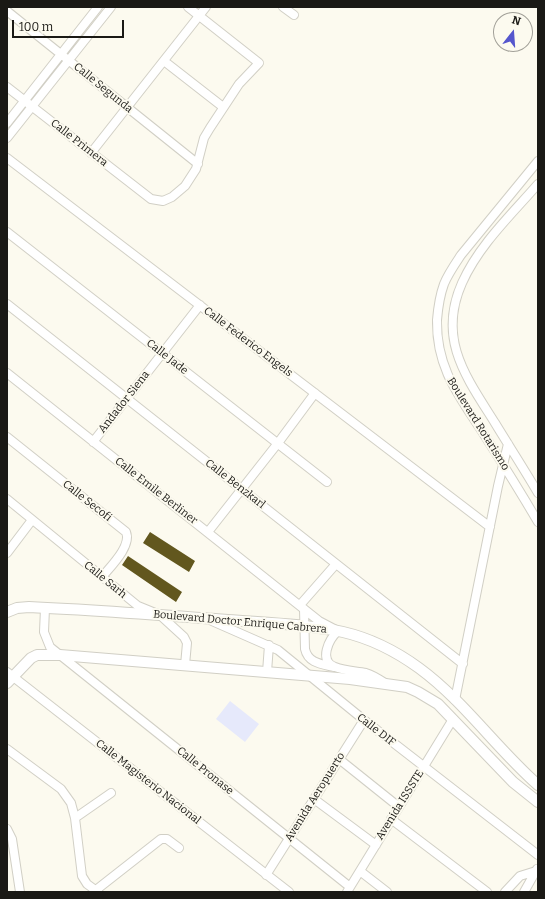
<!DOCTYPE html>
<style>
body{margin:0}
#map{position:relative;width:545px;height:899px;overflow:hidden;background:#fcfaef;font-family:Bitter,serif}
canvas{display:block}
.frame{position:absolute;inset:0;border:8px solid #1a1915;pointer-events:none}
.north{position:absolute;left:493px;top:12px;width:40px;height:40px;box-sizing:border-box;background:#fcfaef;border:1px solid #a2a098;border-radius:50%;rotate:17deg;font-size:11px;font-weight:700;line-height:16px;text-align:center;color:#1a1915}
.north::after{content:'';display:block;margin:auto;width:14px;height:18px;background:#5556cd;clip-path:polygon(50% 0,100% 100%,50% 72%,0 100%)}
.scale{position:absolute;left:12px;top:20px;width:112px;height:18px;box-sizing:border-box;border:2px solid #1a1915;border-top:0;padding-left:5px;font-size:12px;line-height:14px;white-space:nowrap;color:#1a1915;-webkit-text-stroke:3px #fcfaef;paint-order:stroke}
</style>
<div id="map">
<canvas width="545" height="899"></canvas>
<div class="frame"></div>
<div class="north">N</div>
<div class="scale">100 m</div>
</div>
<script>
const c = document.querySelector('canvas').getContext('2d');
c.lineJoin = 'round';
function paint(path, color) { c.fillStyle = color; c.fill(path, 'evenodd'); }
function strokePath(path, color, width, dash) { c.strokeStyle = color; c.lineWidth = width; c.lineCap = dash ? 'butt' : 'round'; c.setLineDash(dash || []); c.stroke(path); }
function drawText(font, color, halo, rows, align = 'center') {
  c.font = font + ' Bitter,serif'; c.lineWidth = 4; c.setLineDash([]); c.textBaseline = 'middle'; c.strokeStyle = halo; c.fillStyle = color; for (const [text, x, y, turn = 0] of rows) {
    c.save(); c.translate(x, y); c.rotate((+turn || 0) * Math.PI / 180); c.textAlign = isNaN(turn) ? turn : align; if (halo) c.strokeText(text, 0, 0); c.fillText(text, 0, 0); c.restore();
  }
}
paint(new Path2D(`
 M230,701L259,724L245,742L216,719Z`), '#e6e9fb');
paint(new Path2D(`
 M150,532L195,561L189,572L143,543Z
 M128,556L182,592L176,602L122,565Z`), '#62571e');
const minor = new Path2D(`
 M283,7L294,15
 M7,11L198,164
 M164,61L223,107
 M7,87L151,199L163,201L172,197L185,186L196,169L204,138L210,128L239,84L259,63L188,7
 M7,123L98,7
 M7,138L111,7
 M91,153L206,7
 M7,158L490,527
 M538,161L461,255C455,264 448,274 444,284C440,295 438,308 437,320C436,369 460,397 485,436C503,464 521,493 538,522
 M538,184C511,215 479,245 462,283C437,339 466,377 495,423C509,446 524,469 538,493
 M7,232L327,482
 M7,304L463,664
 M7,373L319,621L338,631C329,639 318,661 335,667C345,671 356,671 366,673C373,675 379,679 385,683
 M7,437L126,532C132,546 110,567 102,577
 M93,442L200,305
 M7,499L138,606L160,615L184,637L187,643L185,665
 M208,532L278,443L315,393
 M7,553L32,520
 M300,605L336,564
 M45,608L44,632L50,647L350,887
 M304,609L305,649C308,663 321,664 334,667
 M212,621L278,650L364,720L538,855
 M7,672L289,892
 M267,672L269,645
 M455,700L498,486L508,444
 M7,749L61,789L71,803L75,818L82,876L87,884L98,892
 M339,759L399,807
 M314,799L376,845
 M75,818L111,793
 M391,819L487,892
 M7,829L12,839L20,892
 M360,871L387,892
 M266,875L364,720
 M96,890L161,839H167L179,848
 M347,892L453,719
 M505,892L520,876L536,871
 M524,892L537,869`);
const major = new Path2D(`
 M7,612L17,608L29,607C95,610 162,615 228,620C266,623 305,624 343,632C369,638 397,652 419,668C464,701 496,748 538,785
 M7,683L31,658L37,655H60L350,679L407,687L418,692L438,704L513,782L538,802`);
strokePath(minor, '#d1cfc5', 10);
strokePath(major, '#d1cfc5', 12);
strokePath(minor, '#fff', 8);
strokePath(major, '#fff', 10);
drawText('11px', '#1a1915', '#fcfaef', [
 ["Calle Segunda",103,88,39],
 ["Calle Primera",79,143,38],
 ["Calle Federico Engels",248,342,37],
 ["Calle Jade",167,357,38],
 ["Andador Siena",124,402,-52],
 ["Boulevard Rotarismo",478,424,58],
 ["Calle Benzkarl",235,484,38],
 ["Calle Emile Berliner",156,491,38],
 ["Calle Secofi",87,501,38],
 ["Calle Sarh",105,580,39],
 ["Boulevard Doctor Enrique Cabrera",240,622,5],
 ["Calle DIF",376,730,38],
 ["Calle Pronase",205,771,39],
 ["Calle Magisterio Nacional",148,782,38],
 ["Avenida Aeropuerto",315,797,-58],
 ["Avenida ISSSTE",400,805,-58]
]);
</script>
